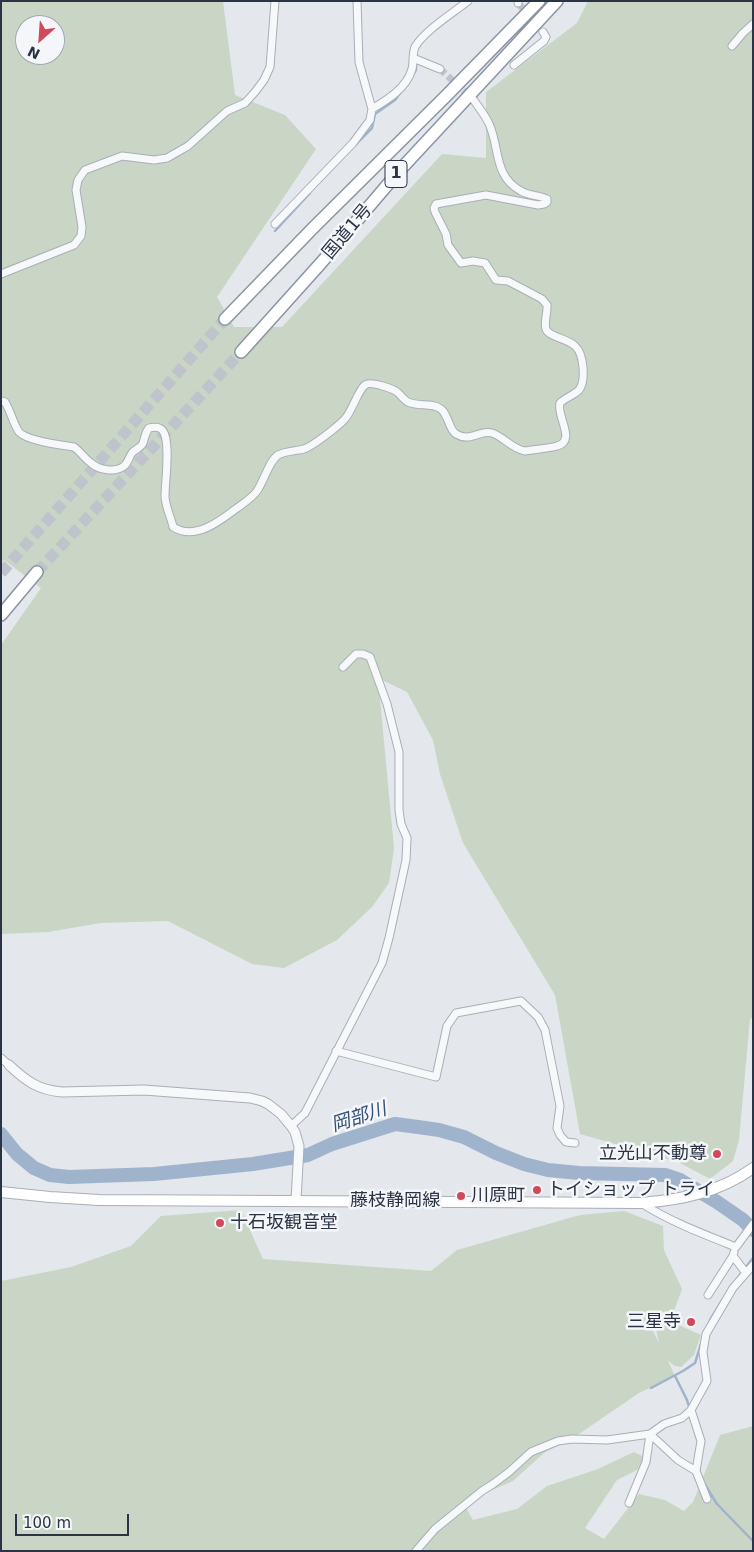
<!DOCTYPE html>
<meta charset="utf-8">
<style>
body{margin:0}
#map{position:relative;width:754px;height:1552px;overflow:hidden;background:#e4e7ec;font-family:"DejaVu Sans",sans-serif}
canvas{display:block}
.frame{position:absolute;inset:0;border:2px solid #2b3445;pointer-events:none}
.north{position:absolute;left:15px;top:15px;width:50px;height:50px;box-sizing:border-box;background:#f4f6f9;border:1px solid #a4a8b1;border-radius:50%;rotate:206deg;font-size:14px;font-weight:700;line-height:20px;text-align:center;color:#2b3445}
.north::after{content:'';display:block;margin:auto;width:18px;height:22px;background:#d1495b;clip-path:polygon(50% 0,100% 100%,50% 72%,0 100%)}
.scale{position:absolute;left:15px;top:1514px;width:114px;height:22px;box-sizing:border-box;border:2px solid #2b3445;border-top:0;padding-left:6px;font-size:15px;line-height:18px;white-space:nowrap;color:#2b3445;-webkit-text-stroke:4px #f4f6f9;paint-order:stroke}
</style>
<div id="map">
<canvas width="754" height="1552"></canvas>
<div class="frame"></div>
<div class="north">N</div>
<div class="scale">100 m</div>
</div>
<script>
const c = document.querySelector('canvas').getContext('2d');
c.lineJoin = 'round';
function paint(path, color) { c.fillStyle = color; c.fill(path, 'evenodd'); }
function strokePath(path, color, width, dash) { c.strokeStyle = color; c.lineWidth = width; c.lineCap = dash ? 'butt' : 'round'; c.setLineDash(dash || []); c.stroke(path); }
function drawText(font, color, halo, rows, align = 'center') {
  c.font = font + ' "DejaVu Sans","Noto Sans JP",sans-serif'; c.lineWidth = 5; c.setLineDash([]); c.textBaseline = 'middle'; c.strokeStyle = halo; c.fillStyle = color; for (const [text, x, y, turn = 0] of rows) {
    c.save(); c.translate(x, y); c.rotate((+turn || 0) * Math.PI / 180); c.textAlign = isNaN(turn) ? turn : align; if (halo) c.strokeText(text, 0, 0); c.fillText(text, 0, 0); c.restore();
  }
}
paint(new Path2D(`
 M1,1H223L235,95L285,115L316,149L217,297L234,327H282L442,154L486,158V92L577,23L588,1H753V1017L750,1019L739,1140L733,1161L710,1179L678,1162L580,1134L555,995L463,843L440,774L433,740L407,692L378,678L394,848L389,883L372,907L337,940L284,968L252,964L168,921L101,923L48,932L1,934V645L41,588L4,560L1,563ZM25,25H55V55H25Z
 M241,1210L263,1259L431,1271L457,1250L580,1215L624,1211L663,1226L664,1250L682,1289L671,1319L652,1329L659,1343L656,1329L674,1323L701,1335L694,1355L681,1367L675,1366L668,1361L675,1376L639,1393L576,1436L544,1453L513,1481L478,1496L466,1508L473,1520L517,1509L547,1486L598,1469L634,1452L644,1457L637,1470L617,1480L585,1528L604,1539L639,1494L665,1500L684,1511L693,1502L720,1435L753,1426V1551H1V1281L71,1267L131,1246L161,1216Z`), '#c9d6c5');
strokePath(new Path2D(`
 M412,76L416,70V61
 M356,144L372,128L375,114L395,100L403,89
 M275,231L310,193
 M739,1276L753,1258
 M710,1320L723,1299
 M675,1376L687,1400L690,1410
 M651,1388L683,1371L695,1363L701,1344
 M704,1483L717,1504L753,1541`), '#9fb4cc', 2.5);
strokePath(new Path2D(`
 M1,1134L17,1154L34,1168L50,1175L69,1177L154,1174L253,1164L308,1155L332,1144L395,1124L418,1127L439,1130L464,1137L496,1153L524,1164L548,1170L579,1173L665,1175L680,1180L717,1202L743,1220L753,1230`), '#9fb4cc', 14);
strokePath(new Path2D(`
 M518,3L538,26
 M440,69L471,97`), '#bfc3cb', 7, [7, 3.5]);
strokePath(new Path2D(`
 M37,572L241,352
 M1,573L225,319`), '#bfc3cb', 11, [11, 5.5]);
const minor = new Path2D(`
 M518,1V3
 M732,46L743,33L753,24
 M413,58L440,69
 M514,65L544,41L546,37L543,32
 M372,109C387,100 407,88 412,69C414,62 412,54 415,47C424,31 453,13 468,1
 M275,224L353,143L370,120L372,109L359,62L357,1
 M1,274L74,245L81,236L82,227L76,190L78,180L85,170L122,156L154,160L167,158L188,146L227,111L245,103L255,92L264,80L270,67L275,1
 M1,401L5,402C11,412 13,423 19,432C27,441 61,445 74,447C81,452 84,458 91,463C99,470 115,473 124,466C128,463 129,457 132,453C135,449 141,448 143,443C145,437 145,433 149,428C153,427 160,426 163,431C171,442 165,482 165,496C165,506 171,517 173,527C195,541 220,521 237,508C244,503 252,498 257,491C264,481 269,461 278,455C286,451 296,451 304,449C313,446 337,427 344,420C352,412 358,390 365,385C370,381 392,388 397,392C401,395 404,400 408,402C418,407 432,402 441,409C449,416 449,430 456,434C471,443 480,429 492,433C504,437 512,449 525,451C535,449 547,449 557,446C577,441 556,416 560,403C565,398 574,395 579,390C586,381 584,354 575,346C568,339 554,338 548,332C542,327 548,312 547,305L542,299L508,281L496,280L485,263L473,261L461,263L448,245L446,234L435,212L434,208L436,204L486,195L538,205L544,204L547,202V199C539,195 529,196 521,191C494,176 500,151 490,126C486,116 479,108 473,99
 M336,1051L436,1077L447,1026L456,1013L521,1001L538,1017L545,1030L560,1106L557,1128L560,1135L566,1142L575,1143
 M1,1058L9,1065
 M291,1126L305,1113L382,963L389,938L406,860L407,838L401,824L399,810V752L387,704L370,657L363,654H356L343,667
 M641,1203C671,1222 703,1234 736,1247L753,1224
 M734,1252L733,1256L746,1273
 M708,1295L733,1256
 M691,1410L701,1441L696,1471L707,1499
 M650,1434L678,1460L696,1471
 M629,1503L646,1462L650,1434
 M416,1551L435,1529L482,1491L493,1484L509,1472L531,1452L558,1441L572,1439L607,1440L650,1434L664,1424L682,1418L691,1410L707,1381L703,1352L706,1334L733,1288L753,1265`);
const tertiary = new Path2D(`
 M9,1065C26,1081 38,1090 62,1092L144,1090L250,1098L262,1101L268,1104L281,1114L291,1126L295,1132L299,1146L296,1200`);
const secondary = new Path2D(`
 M1,1192L50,1197L99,1200L641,1203C681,1200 720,1192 753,1168`);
const trunk = new Path2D(`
 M225,319L313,228L447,95L539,1
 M241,352L321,263L400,170L557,1
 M1,615L37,572`);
strokePath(minor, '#a9aeb7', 9);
strokePath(tertiary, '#a9aeb7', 11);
strokePath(secondary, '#a9aeb7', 12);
strokePath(trunk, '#8b94a3', 14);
strokePath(minor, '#f7f8fa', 7);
strokePath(tertiary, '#f7f8fa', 9);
strokePath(secondary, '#fff', 10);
strokePath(trunk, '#fff', 11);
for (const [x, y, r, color] of [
 [717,1154,5,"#d1495b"],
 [537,1190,5,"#d1495b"],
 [461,1196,5,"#d1495b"],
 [220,1223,5,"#d1495b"],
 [691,1322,5,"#d1495b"]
]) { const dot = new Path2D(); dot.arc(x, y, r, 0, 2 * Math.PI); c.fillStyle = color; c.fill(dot); strokePath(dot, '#f4f6f9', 2); }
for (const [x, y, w] of [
 [396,174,22]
]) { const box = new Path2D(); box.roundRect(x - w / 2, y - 13.5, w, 27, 4); c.fillStyle = '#f4f6f9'; c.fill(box); strokePath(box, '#2b3445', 1); }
drawText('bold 16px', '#2b3445', null, [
 ["1",396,174]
]);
drawText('18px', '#2b3445', '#f4f6f9', [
 ["国道1号",348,232,-50],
 ["藤枝静岡線",395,1201]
]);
drawText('18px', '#2b3445', '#f4f6f9', [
 ["立光山不動尊",707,1154,"right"],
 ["トイショップ トライ",547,1190],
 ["川原町",471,1196],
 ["十石坂観音堂",230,1223],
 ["三星寺",681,1322,"right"]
], 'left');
drawText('italic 19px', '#34527a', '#f4f6f9', [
 ["岡部川",359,1118,-18]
]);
</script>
